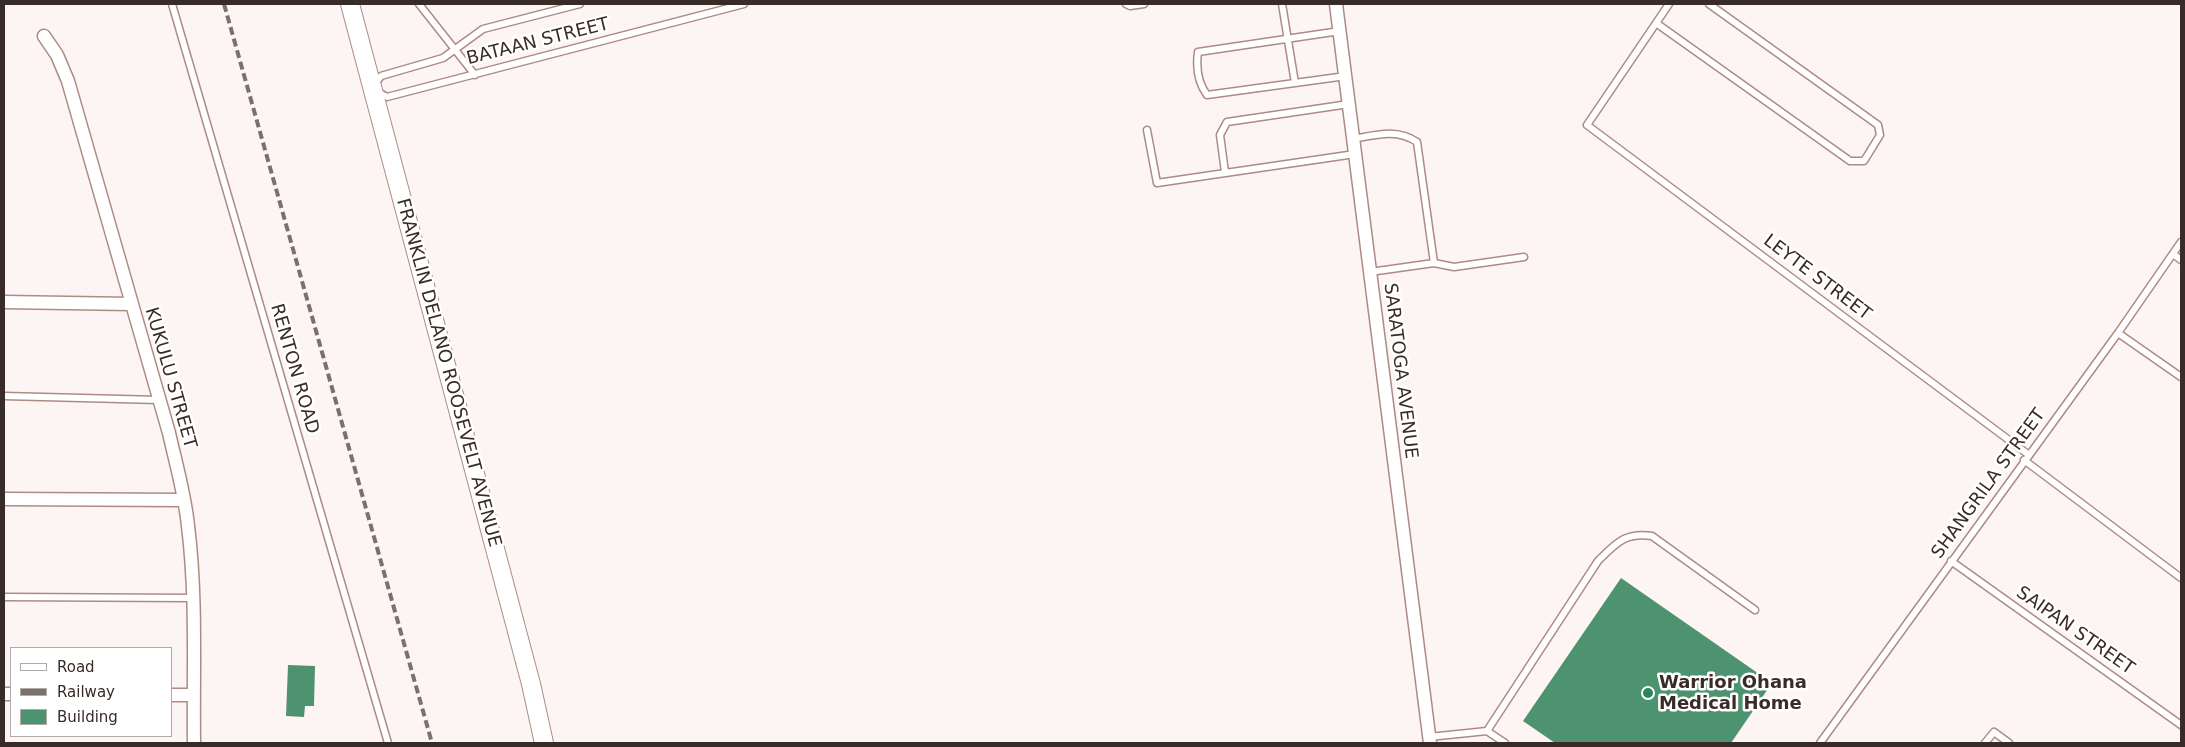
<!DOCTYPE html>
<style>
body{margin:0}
#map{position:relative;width:2185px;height:747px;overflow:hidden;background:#fdf5f3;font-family:"DejaVu Sans",sans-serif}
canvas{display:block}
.frame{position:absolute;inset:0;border:5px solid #392b27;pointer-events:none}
.legend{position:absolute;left:10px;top:647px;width:162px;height:90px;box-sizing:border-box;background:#fff;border:1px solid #b0aaa9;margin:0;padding:6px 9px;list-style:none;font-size:15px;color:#392b27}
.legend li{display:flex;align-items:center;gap:10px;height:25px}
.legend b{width:25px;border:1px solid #b0aaa9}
</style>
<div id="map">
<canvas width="2185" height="747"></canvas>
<div class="frame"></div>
<ul class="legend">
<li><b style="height:6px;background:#fff"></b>Road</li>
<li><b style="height:6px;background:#7c706c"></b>Railway</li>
<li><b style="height:14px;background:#4e936f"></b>Building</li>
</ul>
</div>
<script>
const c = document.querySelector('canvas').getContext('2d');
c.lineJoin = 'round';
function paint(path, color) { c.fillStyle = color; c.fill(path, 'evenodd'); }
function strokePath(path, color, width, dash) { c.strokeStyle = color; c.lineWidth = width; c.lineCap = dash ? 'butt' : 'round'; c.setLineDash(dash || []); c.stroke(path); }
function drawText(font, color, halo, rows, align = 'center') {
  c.font = font + ' "DejaVu Sans",sans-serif'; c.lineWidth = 5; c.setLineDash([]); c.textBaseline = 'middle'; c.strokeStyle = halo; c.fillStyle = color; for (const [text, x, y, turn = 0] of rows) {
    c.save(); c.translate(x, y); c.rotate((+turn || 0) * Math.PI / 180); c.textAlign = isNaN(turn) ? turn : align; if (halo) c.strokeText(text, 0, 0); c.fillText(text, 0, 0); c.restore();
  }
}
paint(new Path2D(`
 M1621,578L1772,683L1731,743H1555L1523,721Z
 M288,665L315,666L314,706H305L304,717L286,716Z`), '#4e936f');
const lane = new Path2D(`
 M172,4L388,743
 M419,4L475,75
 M1126,4L1130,6L1144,4
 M1282,4L1295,83
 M1669,4L1587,125L2029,455
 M1656,23L1850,161H1864L1880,135L1878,125L1709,4
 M1340,31L1198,52C1196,67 1198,83 1207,95L1346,76
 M375,84L381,76L443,58L483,29L580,4
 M378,92L387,97L744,4
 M1147,130L1157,183L1355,154
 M1353,139C1375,135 1397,128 1417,142L1434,263L1370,272
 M1225,172L1220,135L1227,122L1349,104
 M2173,254L2181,260
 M1434,263L1454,267L1524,257
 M2118,333L2181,377
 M4,396L159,400
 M2024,460L2181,578
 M1951,561L2181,725
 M4,597L192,598
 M1487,731L1505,743
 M1429,737L1487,731L1598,561C1616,543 1625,532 1652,536L1755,610
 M1820,743L2118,333L2181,242
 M1985,743L1994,732L2009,743`);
const street = new Path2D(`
 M1336,4L1430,743
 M44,36L57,55L68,81L169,433C176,464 185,495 188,526C197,598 193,671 194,743
 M4,302L131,304
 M4,499L184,500
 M4,694H11
 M171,695H194`);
const secondary = new Path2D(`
 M350,4L531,684L544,743`);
strokePath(lane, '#ad8b84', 9);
strokePath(street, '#ad8b84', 15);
strokePath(secondary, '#ad8b84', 20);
strokePath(lane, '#fff', 6);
strokePath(street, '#fff', 12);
strokePath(secondary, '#fff', 18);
strokePath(new Path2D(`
 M224,4L432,743`), '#7c706c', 4, [8, 4]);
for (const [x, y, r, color] of [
 [1648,693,6,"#2c865c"]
]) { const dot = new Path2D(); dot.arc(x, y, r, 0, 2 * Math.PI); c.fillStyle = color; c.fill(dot); strokePath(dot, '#fff', 2); }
drawText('18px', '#392b27', '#fff', [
 ["BATAAN STREET",538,42,-14],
 ["LEYTE STREET",1817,278,37],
 ["RENTON ROAD",294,369,74],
 ["SARATOGA AVENUE",1400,371,83],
 ["FRANKLIN DELANO ROOSEVELT AVENUE",448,373,75],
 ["KUKULU STREET",170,378,74],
 ["SHANGRILA STREET",1989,484,-54],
 ["SAIPAN STREET",2075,631,35]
]);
drawText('bold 18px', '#392b27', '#fff', [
 ["Warrior Ohana",1659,683],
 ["Medical Home",1659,704]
], 'left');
</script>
